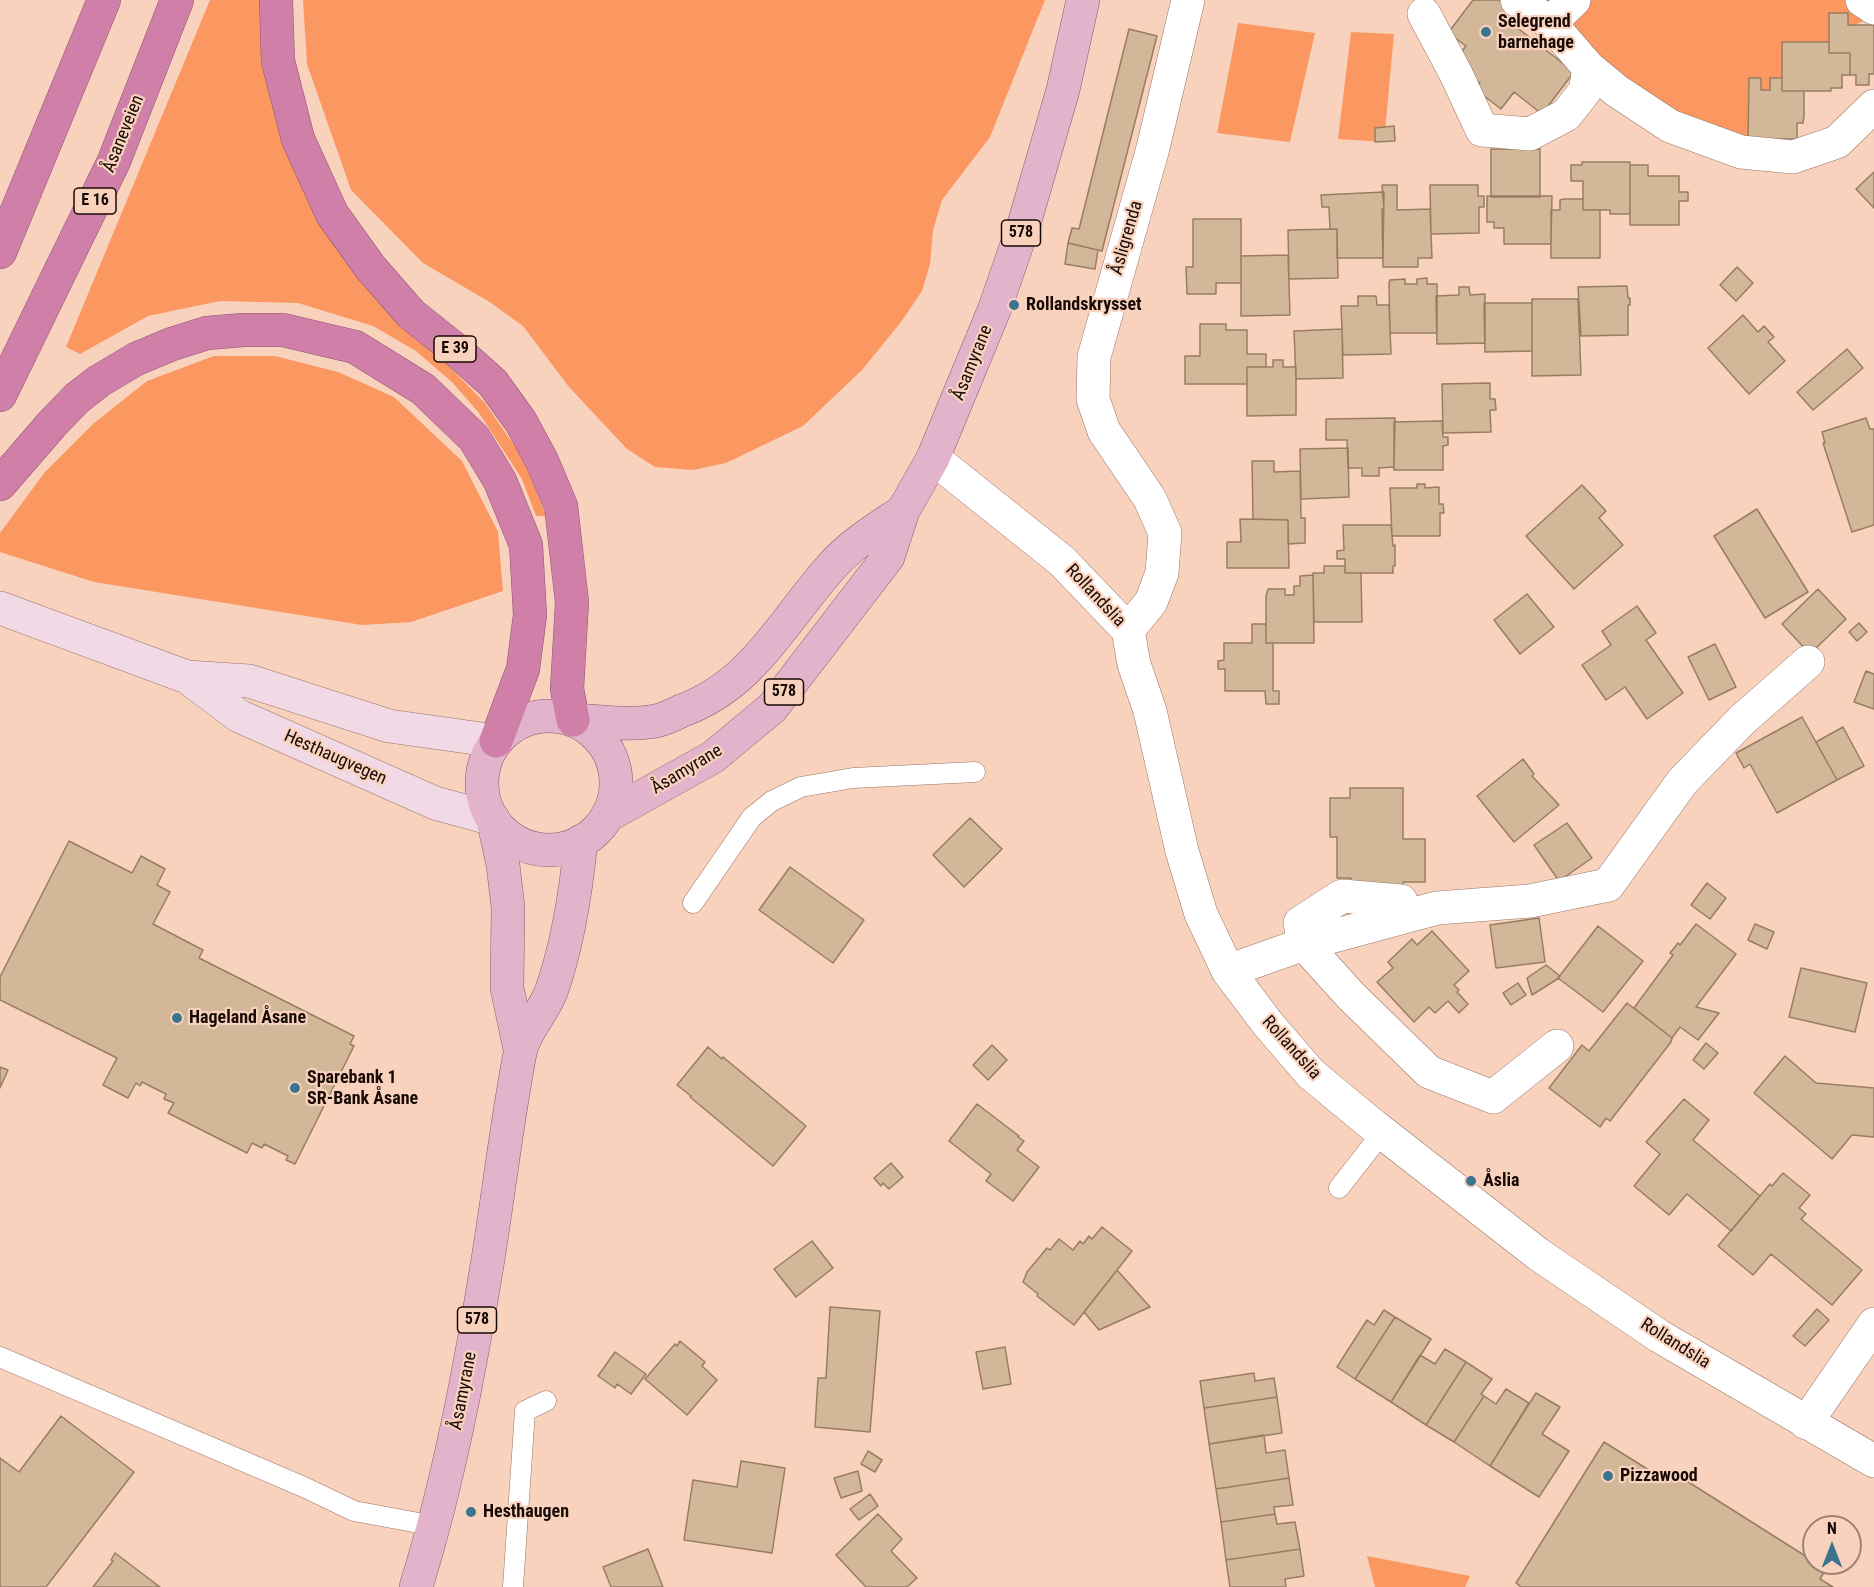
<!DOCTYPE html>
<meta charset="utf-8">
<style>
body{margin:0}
#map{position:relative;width:1874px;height:1587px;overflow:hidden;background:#f9d2be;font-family:"Roboto Condensed",sans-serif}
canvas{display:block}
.north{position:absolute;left:1802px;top:1515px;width:60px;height:60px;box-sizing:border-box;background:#f9d2be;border:2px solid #9f8274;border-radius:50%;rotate:0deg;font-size:16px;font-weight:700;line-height:24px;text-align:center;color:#170a05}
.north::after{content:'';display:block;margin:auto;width:21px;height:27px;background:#3a748d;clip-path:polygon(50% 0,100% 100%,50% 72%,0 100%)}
</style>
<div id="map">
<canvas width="1874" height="1587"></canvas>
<div class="north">N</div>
</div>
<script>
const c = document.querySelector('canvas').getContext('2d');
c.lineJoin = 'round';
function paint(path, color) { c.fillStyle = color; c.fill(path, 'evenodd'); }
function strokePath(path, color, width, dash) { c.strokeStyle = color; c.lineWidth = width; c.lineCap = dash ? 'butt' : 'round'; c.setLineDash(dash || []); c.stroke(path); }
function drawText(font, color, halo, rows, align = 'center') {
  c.font = font + ' "Roboto Condensed",sans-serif'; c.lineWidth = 4.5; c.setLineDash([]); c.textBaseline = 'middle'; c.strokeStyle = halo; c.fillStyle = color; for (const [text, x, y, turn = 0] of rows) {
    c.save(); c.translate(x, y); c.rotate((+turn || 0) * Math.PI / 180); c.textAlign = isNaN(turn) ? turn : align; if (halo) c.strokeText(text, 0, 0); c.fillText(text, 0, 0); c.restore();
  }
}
paint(new Path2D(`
 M210,0H262L369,285L485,403L525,461L546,516H536L522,479L479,413L452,382L416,351L373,326L298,303L220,301L148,316L80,354L66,347Z
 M303,0H1045L990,137L942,200L933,230L930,264L922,291L901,322L862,370L803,426L726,463L693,470L655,467L627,449L569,387L523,326L488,301L423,263L351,190L307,64Z
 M1543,0H1846L1863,21L1839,32L1759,146L1658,105L1603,65Z
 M1238,23L1315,33L1290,142L1217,133Z
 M1351,32L1394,34L1384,142L1338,139Z
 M214,356H275L338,372L394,397L462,461L498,532L503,591L411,622L362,625L94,582L0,552V533L45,472L93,424L147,381Z
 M1367,1556L1470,1576L1465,1587H1375Z`), '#fb9760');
const building = new Path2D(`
 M1473,0H1499L1526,21L1519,29L1574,72L1542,114L1514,92L1501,109L1475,89L1480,83L1454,62L1466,46L1448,33Z
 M1829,13H1848V25H1874V74H1869V85H1856V75H1850V53H1829Z
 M1129,29L1157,36L1102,251L1068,243L1072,228L1079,229Z
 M1782,42H1829V53H1850V75H1842V88H1831V91H1782Z
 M1749,78H1761V90H1770V78H1782V91H1804V116L1803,123H1797V139H1748Z
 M1394,126L1395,141L1375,142V128Z
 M1491,149H1540V197H1491Z
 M1582,162H1630V214H1610V210H1583V181H1571V165H1582Z
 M1630,165H1648V176H1679V192H1688V201H1679V225H1630Z
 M1874,172V208L1856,189Z
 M1382,185H1397V210L1430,209L1432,258H1418V267H1383L1382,209H1384Z
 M1430,185H1478V196H1484V207H1479V233L1431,234Z
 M1384,192L1383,258H1337V229H1330L1329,207H1322L1321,195Z
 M1487,196H1552L1551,244H1504V228H1494V222H1487Z
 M1564,199H1583V210H1600V258H1551V210H1560V200Z
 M1193,219H1241V283H1216V294H1187L1186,267H1193Z
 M1337,229L1338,278L1289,279L1288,230Z
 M1068,243L1098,250L1095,269L1065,264Z
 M1288,255L1290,315L1241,316V256Z
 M1737,267L1753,283L1736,301L1720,285Z
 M1427,278V284H1437V333H1390L1389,284L1390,280L1405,279V284H1417V279Z
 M1627,286L1628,298H1630V305H1628V335L1581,336L1578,287Z
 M1459,287H1469L1470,295L1485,294V343L1437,344L1436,296L1459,295Z
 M1358,296H1376L1377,305H1389L1391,354L1343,355L1341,306H1358Z
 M1532,299H1578L1581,375L1532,376Z
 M1484,303H1532V351L1485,352Z
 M1743,315L1758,332L1764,326L1774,337L1768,342L1785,361L1749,394L1708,348Z
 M1200,324H1226V330H1247V354H1266V367H1247V384H1185V356H1200Z
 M1342,329L1343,378L1296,379L1294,331Z
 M1847,349L1863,368L1813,410L1797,392Z
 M1273,360H1283V367H1296V415L1247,416V367H1273Z
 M1490,383V399H1495L1496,410H1490L1491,432L1443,433L1442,384Z
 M1395,418L1394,467L1379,468V476H1362V468H1348L1347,440H1326V419Z
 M1866,418L1870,429H1874V525L1852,532L1823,443H1825L1822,432Z
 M1442,421L1443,437H1448V445L1443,446V470H1394V422Z
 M1348,448L1349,497L1301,499L1300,449Z
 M1252,461H1274V472L1300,471L1301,518H1305V543L1288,544V520L1253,519Z
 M1417,484H1425V488L1439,487V504H1443L1444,513H1440V536H1392L1390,488H1417Z
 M1582,485L1606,511L1599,518L1623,545L1574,589L1526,536Z
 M1757,509L1808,592L1765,618L1714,536Z
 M1240,519L1288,520L1289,568H1227V542H1241Z
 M1343,525H1391L1393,546L1395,545V566H1393V573H1345V559H1337V551L1344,550Z
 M1324,566H1345V573H1361L1362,622H1314L1313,573H1324Z
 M1313,575L1314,643H1266V596L1268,589H1285V595H1294V586H1300V576Z
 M1818,589L1846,619L1810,654L1782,624Z
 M1527,594L1554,627L1520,654L1494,620Z
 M1637,606L1656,633L1646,640L1683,693L1647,719L1625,687L1606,700L1582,665L1611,645L1602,631Z
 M1859,623L1867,632L1857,641L1849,632Z
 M1252,624H1266V643H1273V691H1279V704H1266L1265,691H1225V669H1218V661L1224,660V643H1252Z
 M1715,644L1736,687L1709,700L1688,657Z
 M1866,671L1874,674V709L1854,702Z
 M1802,717L1837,780L1777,813L1750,764L1744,768L1736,753Z
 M1843,727L1864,766L1837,780L1816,742Z
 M1523,759L1534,774L1532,776L1559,805L1514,842L1477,796Z
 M1350,788H1403V839H1425V882H1403V885H1351V878H1337V837H1330V798H1350Z
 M970,818L1002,849L964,887L933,855Z
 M1567,823L1592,858L1559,881L1534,845Z
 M69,841L132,873L141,856L165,869L157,885L170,892L153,924L203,950L199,958L354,1036L350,1044L354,1046L295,1164L286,1160L288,1156L264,1144L262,1148L252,1143L247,1153L168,1113L174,1103L164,1099L166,1094L142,1082L140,1086L136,1083L128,1098L103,1085L117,1058L0,1000V977Z
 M790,867L864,920L833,963L759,910Z
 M1707,883L1726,898L1710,919L1691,905Z
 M1539,918L1545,962L1496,968L1490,925Z
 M1696,924L1736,954L1696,1007L1719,1013L1698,1040L1680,1027L1672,1038L1634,1008L1673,955L1670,953L1678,943L1680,945Z
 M1755,924L1774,932L1767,949L1748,940Z
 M1598,926L1643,961L1603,1012L1558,978Z
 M1432,931L1469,971L1454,985L1459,990L1457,992L1468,1004L1459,1013L1448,1001L1435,1013L1429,1007L1414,1022L1377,982L1393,968L1388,962L1412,939L1417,945Z
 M1546,965L1560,976L1559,978L1532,995L1527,978Z
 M1801,968L1867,983L1855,1032L1789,1017Z
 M1518,983L1526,995L1511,1005L1503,993Z
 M1627,1003L1672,1038L1671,1042L1610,1121L1606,1118L1600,1127L1549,1088L1582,1045L1589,1051Z
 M1706,1043L1718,1053L1704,1069L1693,1060Z
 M992,1045L1007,1060L988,1080L973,1065Z
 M708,1047L722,1059L723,1057L806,1126L773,1166L690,1097L691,1096L677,1085Z
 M1785,1056L1816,1083L1874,1088V1137L1852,1135L1832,1159L1754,1093Z
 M0,1067L8,1070L0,1088Z
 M1684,1099L1709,1120L1693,1140L1760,1196L1731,1231L1687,1194L1669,1215L1634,1186L1660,1154L1646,1142Z
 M977,1104L1019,1136L1018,1137L1024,1141L1017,1150L1039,1167L1013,1201L986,1181L991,1174L949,1141Z
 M891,1163L903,1177L889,1189L883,1183L881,1186L874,1178Z
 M1783,1173L1810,1195L1799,1208L1806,1214L1801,1219L1862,1270L1832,1305L1771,1254L1753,1275L1718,1246L1770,1184L1772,1186Z
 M1102,1227L1132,1251L1074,1325L1037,1296L1038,1294L1023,1282L1027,1272L1047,1248L1050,1250L1059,1239L1073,1250L1080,1241L1083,1244L1089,1236L1092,1239Z
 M812,1241L833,1268L796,1297L774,1269Z
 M1117,1270L1150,1307L1099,1330L1084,1312Z
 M830,1307L880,1311L870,1432L815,1427L818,1378H826Z
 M1817,1309L1829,1320L1805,1346L1793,1336Z
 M1384,1310L1395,1317L1355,1379L1337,1367L1367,1320L1374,1325Z
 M1395,1317L1431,1339L1391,1402L1355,1379Z
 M680,1341L705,1362L702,1366L717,1380L687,1415L645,1379L675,1344L677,1346Z
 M1005,1347L1011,1384L983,1389L976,1352Z
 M1445,1349L1466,1362L1426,1425L1391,1402L1420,1355L1435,1364Z
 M615,1352L646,1374L631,1394L617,1384L615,1388L598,1376Z
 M1466,1362L1492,1379L1481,1394L1484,1396L1454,1442L1426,1425Z
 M1254,1373L1255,1381L1274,1378L1277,1397L1204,1408L1200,1381Z
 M1506,1389L1529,1403L1490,1466L1454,1442L1484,1396L1496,1404Z
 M1536,1393L1560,1407L1542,1434L1569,1451L1539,1497L1490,1466Z
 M1277,1397L1282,1433L1209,1444L1204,1408Z
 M61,1416L134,1472L46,1587H0V1458L19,1472Z
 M1264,1435L1266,1453L1285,1450L1289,1478L1216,1489L1209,1444Z
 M1604,1442L1665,1480L1671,1471L1826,1569L1820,1579L1833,1587H1521L1516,1583Z
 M868,1451L882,1460L875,1472L861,1464Z
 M741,1461L785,1468L772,1553L684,1540L693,1480L737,1487Z
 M858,1471L862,1491L841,1498L834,1478Z
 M1289,1478L1293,1505L1274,1507L1275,1514L1221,1522L1216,1489Z
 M870,1494L878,1506L859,1520L850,1509Z
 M878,1514L902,1539L891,1551L917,1578L907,1587H866L836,1555Z
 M1275,1514L1277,1524L1295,1522L1300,1549L1226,1560L1221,1522Z
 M648,1549L663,1587H611L603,1567Z
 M1300,1549L1304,1576L1285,1579L1286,1587H1230L1226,1560Z
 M115,1553L160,1587H93L113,1561L111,1560Z`);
paint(building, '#d3b799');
strokePath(building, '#987d61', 1.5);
const lane = new Path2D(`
 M693,903L752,817L772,801L801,787L853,778L975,772
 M1339,1188L1382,1133
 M0,1357L306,1488L354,1511L435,1526
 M513,1587L525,1411L546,1401`);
const street = new Path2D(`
 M1862,0L1874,8
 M1424,14L1456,74L1482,130L1530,134L1566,115L1585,91L1589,68L1550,23L1517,0
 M1550,23L1574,0
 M1589,68L1617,91L1670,126L1741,152L1793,157L1837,142L1874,106
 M933,458L1062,561L1128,630L1134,664L1150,711L1182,851L1201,914L1228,971L1268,1024L1311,1074L1374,1126L1538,1254L1659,1336L1874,1461
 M1128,630L1151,602L1162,573L1165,533L1150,499L1104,431L1093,399L1094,357L1153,148L1188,0
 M1401,901L1342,896L1300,923L1304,944L1351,996L1429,1072L1493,1097L1557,1046
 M1228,971L1304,944L1437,908L1530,901L1608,885L1682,782L1742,720L1808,662
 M1806,1423L1874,1324`);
const secondary = new Path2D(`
 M0,608L187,677L249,681L389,726L496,741
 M187,677L239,716L435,803L493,819`);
const primary = new Path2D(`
 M482 783a67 67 0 1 1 134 0a67 67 0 1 1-134 0Z
 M573,720C600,721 629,726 656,721C664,719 673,715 681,711C754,684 782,622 831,567C851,544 878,528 903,511
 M607,816L713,757L772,708L888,557L903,511L933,458L995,308L1024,224L1063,90L1083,0
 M493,819L503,865L508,907L507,988L520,1049
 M416,1587C449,1480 470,1370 488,1259C499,1191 507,1121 520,1053C524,1031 543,1013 551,992C568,945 576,891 581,841`);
const highway = new Path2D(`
 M276,0L278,61L298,139L332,214L370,267L411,314L455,349L493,383L521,422L542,461L561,506L572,602L567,689L573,720
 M0,252L104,0
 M0,395L114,161L177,0
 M0,484L52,424L77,398L99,381L136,359L172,344L207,333L243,330H283L355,347L423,389L474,438L500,481L526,545L530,615L523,669L496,741`);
strokePath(lane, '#987563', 21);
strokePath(street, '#987563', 34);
strokePath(secondary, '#987563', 34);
strokePath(primary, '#8f5670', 34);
strokePath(highway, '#8f5670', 34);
strokePath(lane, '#fff', 20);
strokePath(street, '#fff', 33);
strokePath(secondary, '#f1d9e5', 33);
strokePath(primary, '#e3b2cb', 33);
strokePath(highway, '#d07fa9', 33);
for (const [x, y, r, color] of [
 [1486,32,6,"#3a748d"],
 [1014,305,6,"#3a748d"],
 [177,1018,6,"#3a748d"],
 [295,1088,6,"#3a748d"],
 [1471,1181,6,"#3a748d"],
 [1608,1476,6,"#3a748d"],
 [471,1512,6,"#3a748d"]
]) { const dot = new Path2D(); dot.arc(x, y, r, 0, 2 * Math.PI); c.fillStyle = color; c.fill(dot); strokePath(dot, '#f9d2be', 2); }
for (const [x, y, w] of [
 [95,201,42],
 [1021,233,39],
 [455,349,42],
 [784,692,39],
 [477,1320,39]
]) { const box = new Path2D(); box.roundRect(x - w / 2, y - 13, w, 26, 4.5); c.fillStyle = '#f9d2be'; c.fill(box); strokePath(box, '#170a05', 1.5); }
drawText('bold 16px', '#170a05', null, [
 ["E 16",95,201],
 ["578",1021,233],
 ["E 39",455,349],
 ["578",784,692],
 ["578",477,1320]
]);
drawText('bold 18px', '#170a05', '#f9d2be', [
 ["Selegrend",1498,22],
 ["barnehage",1498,43],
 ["Rollandskrysset",1026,305],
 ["Hageland Åsane",189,1018],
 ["Sparebank 1",307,1078],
 ["SR-Bank Åsane",307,1099],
 ["Åslia",1483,1181],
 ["Pizzawood",1620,1476],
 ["Hesthaugen",483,1512]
], 'left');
drawText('18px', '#170a05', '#f9d2be', [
 ["Åsaneveien",124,134,-68],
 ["Åsligrenda",1127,238,-74],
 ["Åsamyrane",973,363,-68],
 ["Rollandslia",1095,596,47],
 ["Hesthaugvegen",335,758,24],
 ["Åsamyrane",687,770,-31],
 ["Rollandslia",1291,1048,48],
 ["Rollandslia",1675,1344,32],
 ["Åsamyrane",464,1391,-79]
]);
</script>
